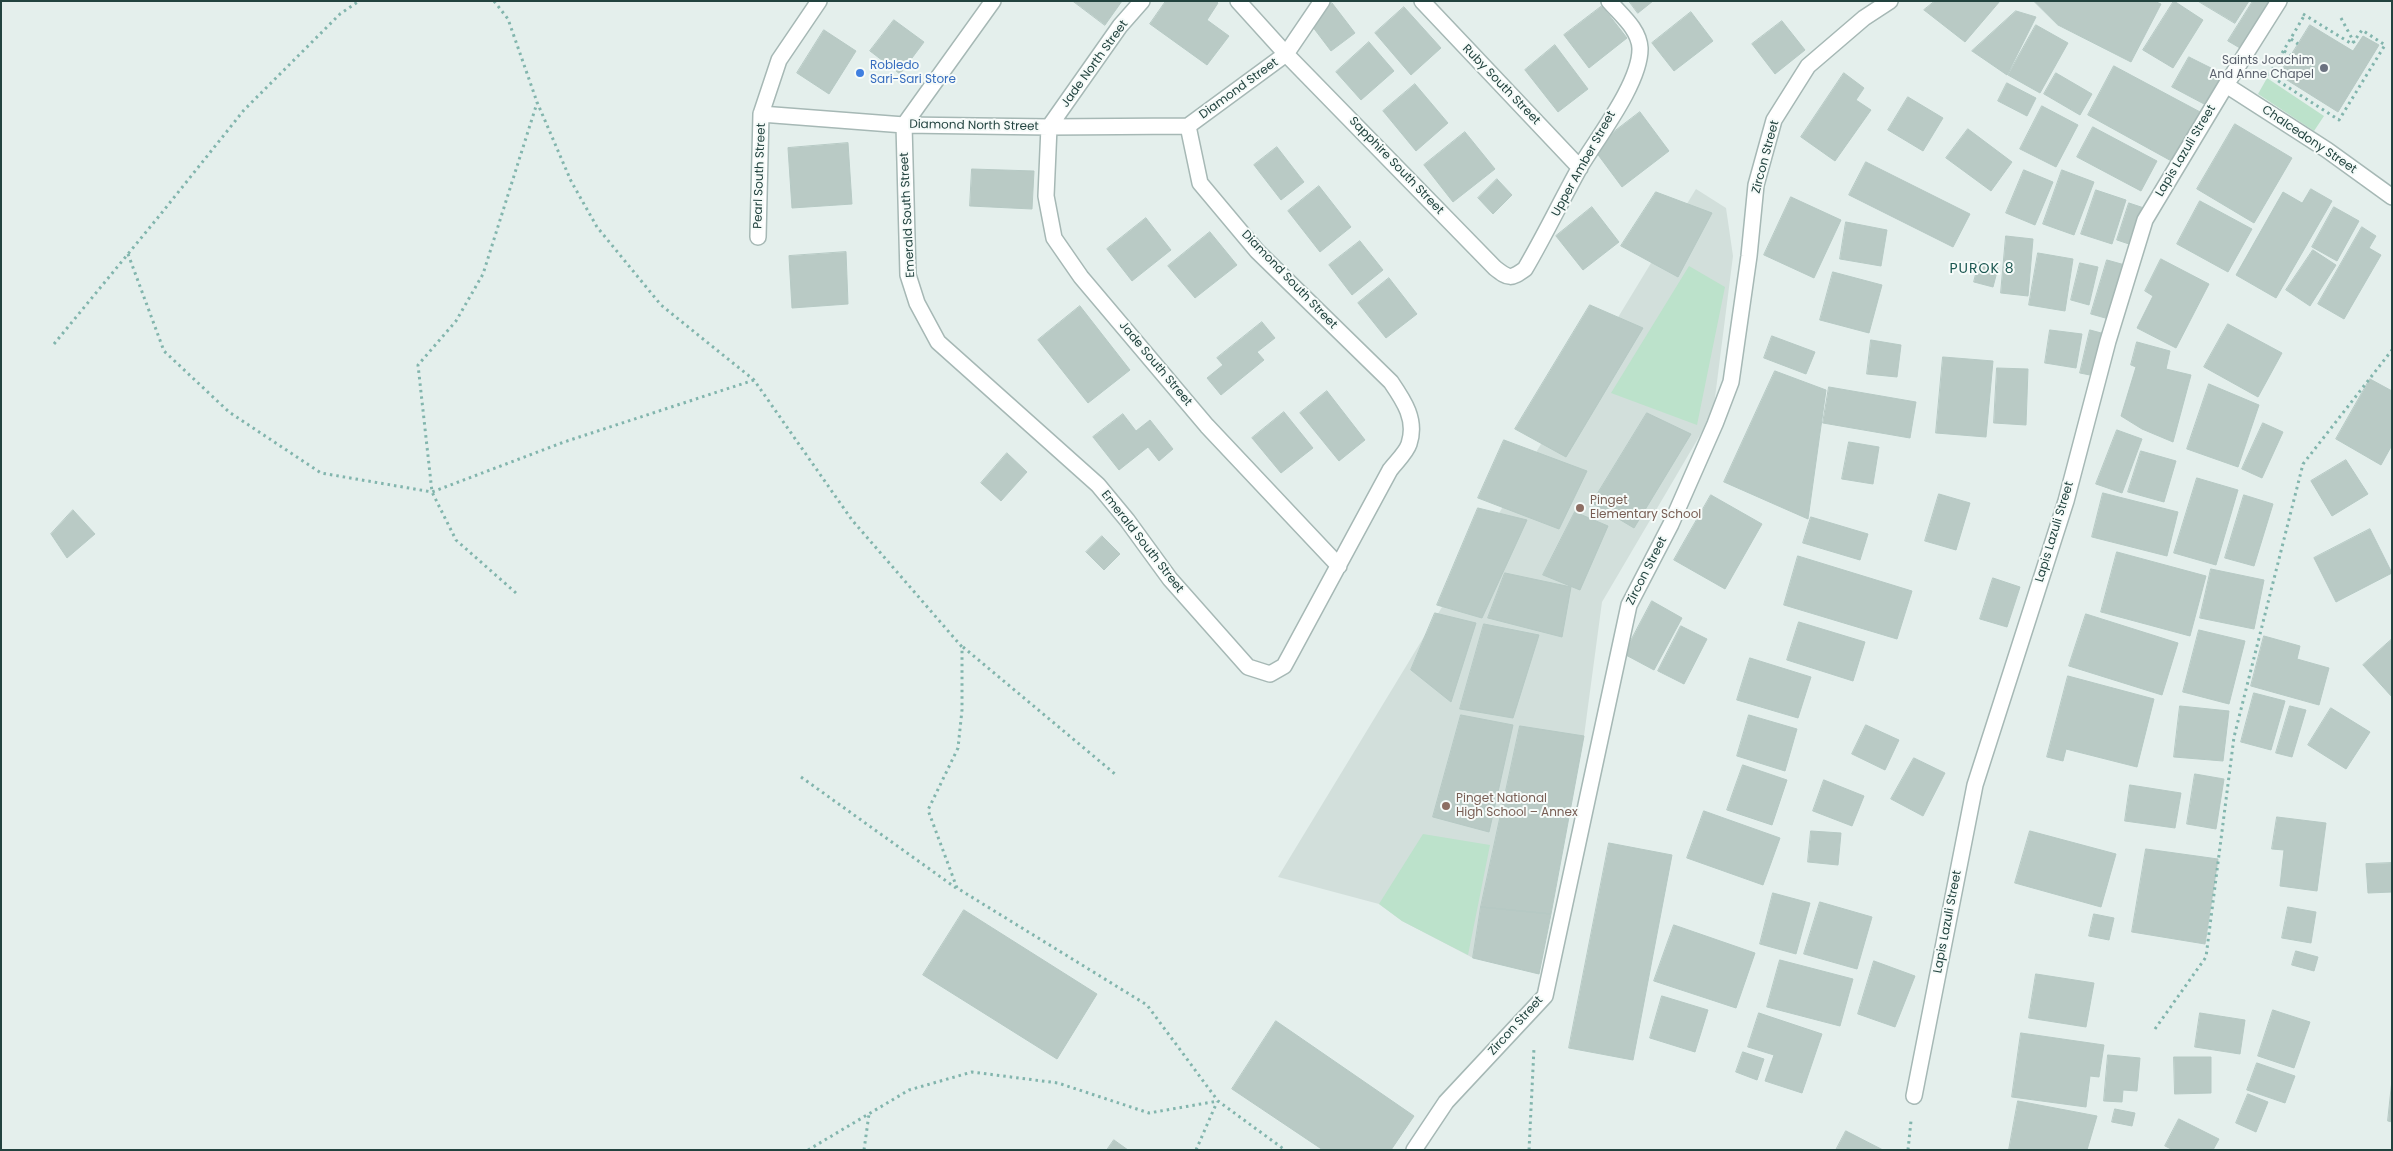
<!DOCTYPE html>
<meta charset="utf-8">
<style>
body{margin:0}
#map{position:relative;width:2393px;height:1151px;overflow:hidden;background:#e4efec;font-family:Poppins,sans-serif}
canvas{display:block}
.frame{position:absolute;inset:0;border:2px solid #22433f;pointer-events:none}
</style>
<div id="map">
<canvas width="2393" height="1151"></canvas>
<div class="frame"></div>
</div>
<script>
const c = document.querySelector('canvas').getContext('2d');
c.lineJoin = 'round';
function paint(path, color) { c.fillStyle = color; c.fill(path, 'evenodd'); }
function strokePath(path, color, width, dash) { c.strokeStyle = color; c.lineWidth = width; c.lineCap = dash ? 'butt' : 'round'; c.setLineDash(dash || []); c.stroke(path); }
function drawText(font, color, halo, rows, align = 'center') {
  c.font = font + ' Poppins,sans-serif'; c.lineWidth = 4; c.setLineDash([]); c.textBaseline = 'middle'; c.strokeStyle = halo; c.fillStyle = color; for (const [text, x, y, turn = 0] of rows) {
    c.save(); c.translate(x, y); c.rotate((+turn || 0) * Math.PI / 180); c.textAlign = isNaN(turn) ? turn : align; if (halo) c.strokeText(text, 0, 0); c.fillText(text, 0, 0); c.restore();
  }
}
paint(new Path2D(`
 M1696,189L1726,208L1733,256L1713,413L1602,602L1584,736L1539,974L1473,958L1402,921L1379,904L1278,877Z`), '#d2dfdb');
paint(new Path2D(`
 M2267,78L2324,116L2314,131L2258,94Z
 M1689,266L1725,287L1697,425L1611,393Z
 M1423,834L1490,845L1468,955L1402,921L1379,904Z`), '#bce2cb');
const building = new Path2D(`
 M1073,1H1122L1105,25Z
 M1166,1H1216L1218,3L1207,20L1229,36L1207,65L1150,24Z
 M1629,1H1653L1638,13Z
 M1935,1H2000L1965,42L1924,10Z
 M2034,1H2154L2161,4L2131,62L2058,25Z
 M2174,1L2203,20L2173,68L2143,50Z
 M2198,1H2249L2235,23Z
 M2253,1H2275L2245,51L2228,41Z
 M1332,3L1355,33L1331,51L1309,22Z
 M1602,6L1627,38L1589,68L1564,35Z
 M1404,7L1441,48L1411,75L1375,33Z
 M2016,11L2036,17L2007,75L1972,51Z
 M1691,12L1713,41L1674,71L1652,43Z
 M894,20L924,42L900,74L870,51Z
 M1782,21L1805,50L1775,74L1752,44Z
 M2036,25L2068,43L2040,93L2008,75Z
 M2310,25L2353,51L2363,36L2379,45L2338,112L2279,75Z
 M824,30L856,51L829,94L797,73Z
 M1369,42L1394,71L1361,100L1336,72Z
 M1555,45L1588,89L1558,112L1525,70Z
 M2189,57L2223,74L2206,105L2172,87Z
 M2114,66L2202,113L2175,163L2088,115Z
 M1844,73L1864,88L1856,100L1871,110L1835,161L1801,137Z
 M2056,73L2092,94L2080,115L2044,94Z
 M2007,83L2036,98L2027,116L1998,101Z
 M1415,84L1448,123L1416,151L1383,111Z
 M1908,97L1943,118L1923,151L1888,130Z
 M2042,106L2078,125L2056,167L2020,149Z
 M1640,112L1669,151L1622,187L1593,148Z
 M2235,124L2292,158L2254,223L2197,189Z
 M2093,127L2157,161L2141,191L2077,157Z
 M1968,129L2012,162L1991,191L1946,158Z
 M1465,132L1495,169L1453,202L1424,165Z
 M848,143L852,204L792,208L788,148Z
 M1277,147L1304,182L1281,200L1254,165Z
 M1866,162L1970,214L1953,247L1849,195Z
 M972,169L1034,171L1032,209L970,206Z
 M2024,170L2053,182L2035,225L2006,213Z
 M2062,170L2094,182L2074,235L2043,224Z
 M1497,179L1512,195L1493,214L1478,198Z
 M1319,186L1351,227L1320,252L1288,211Z
 M2311,189L2332,201L2276,298L2236,275L2283,192L2302,203Z
 M2096,190L2126,200L2112,244L2081,234Z
 M1656,192L1712,213L1678,277L1621,246Z
 M1791,197L1841,220L1814,278L1764,255Z
 M2200,201L2252,229L2228,272L2177,244Z
 M2129,203L2144,208L2132,245L2117,240Z
 M1592,207L1619,242L1583,270L1556,236Z
 M2334,207L2359,221L2337,261L2312,247Z
 M1146,218L1171,250L1132,281L1107,249Z
 M1846,222L1887,230L1881,266L1840,259Z
 M2362,227L2376,236L2369,248L2381,255L2344,319L2318,304Z
 M1210,232L1237,265L1195,298L1168,266Z
 M2006,236L2033,239L2028,296L2001,293Z
 M1360,241L1383,270L1352,295L1329,265Z
 M2313,250L2336,265L2310,306L2286,290Z
 M846,252L848,304L792,308L789,256Z
 M2038,253L2073,259L2065,311L2029,305Z
 M2161,259L2209,284L2176,348L2137,328L2153,296L2145,291Z
 M2107,260L2125,265L2109,319L2091,314Z
 M1979,262L1998,268L1993,287L1974,282Z
 M2080,263L2098,267L2089,305L2071,300Z
 M1833,272L1882,285L1869,333L1820,320Z
 M1389,278L1417,314L1386,338L1358,303Z
 M1590,305L1643,328L1566,457L1515,429Z
 M1080,306L1130,370L1088,403L1038,340Z
 M1262,322L1275,338L1257,352L1264,360L1221,395L1207,378L1223,365L1217,358Z
 M2228,324L2282,353L2258,397L2204,367Z
 M2050,330L2082,334L2076,368L2045,363Z
 M2090,330L2105,334L2095,376L2080,373Z
 M1772,336L1815,352L1806,374L1764,358Z
 M1871,340L1901,345L1897,377L1867,374Z
 M2137,342L2170,351L2166,369L2191,375L2173,442L2142,429L2121,416L2136,367L2131,365Z
 M1943,357L1993,361L1986,437L1936,433Z
 M1997,368L2028,369L2026,425L1994,423Z
 M1775,371L1826,390L1808,519L1724,482Z
 M2370,379L2392,391V445L2381,465L2336,439Z
 M2209,384L2259,405L2238,467L2187,449Z
 M1829,387L1916,402L1910,438L1823,423Z
 M1327,391L1365,440L1339,461L1300,413Z
 M1284,412L1313,448L1281,473L1252,438Z
 M1647,413L1691,434L1634,528L1592,503Z
 M1123,414L1136,431L1150,420L1173,449L1159,461L1148,447L1119,470L1093,437Z
 M2263,423L2283,432L2262,478L2242,469Z
 M2117,430L2142,439L2122,493L2096,484Z
 M1504,440L1587,471L1559,529L1478,498Z
 M1849,442L1879,447L1873,484L1842,479Z
 M2141,451L2176,461L2164,502L2128,492Z
 M1007,453L1027,472L1001,501L981,483Z
 M2346,460L2368,494L2332,516L2311,481Z
 M2197,478L2238,490L2216,565L2174,553Z
 M2103,493L2178,512L2167,556L2092,537Z
 M1939,494L1970,503L1956,550L1925,541Z
 M1711,495L1762,524L1725,589L1674,560Z
 M2244,495L2273,504L2254,566L2225,558Z
 M1478,508L1527,520L1482,618L1437,605Z
 M73,510L95,534L67,558L51,534Z
 M1575,512L1608,526L1580,590L1543,575Z
 M1811,517L1868,534L1860,560L1803,543Z
 M2370,529L2392,573L2336,602L2314,558Z
 M1102,536L1120,554L1104,570L1086,552Z
 M2117,552L2206,576L2190,636L2101,612Z
 M1798,556L1912,591L1897,639L1784,605Z
 M2211,569L2264,580L2254,629L2200,618Z
 M1505,573L1571,587L1562,637L1488,618Z
 M1993,578L2020,587L2007,627L1980,619Z
 M1652,601L1682,618L1654,670L1624,654Z
 M1435,613L1476,623L1451,702L1411,670Z
 M2086,614L2178,643L2162,695L2069,666Z
 M1799,622L1865,642L1853,681L1787,660Z
 M1484,624L1539,635L1513,718L1460,709Z
 M1681,626L1707,639L1684,684L1658,671Z
 M2199,630L2245,641L2229,704L2183,692Z
 M2264,636L2300,646L2297,659L2329,668L2319,705L2251,686Z
 M2392,639V697L2363,665Z
 M1750,658L1811,677L1798,718L1737,700Z
 M2068,676L2154,699L2137,767L2066,749L2063,761L2047,757Z
 M2254,693L2285,701L2271,750L2241,742Z
 M2180,706L2229,711L2223,761L2174,757Z
 M2290,706L2306,710L2292,757L2276,753Z
 M2331,708L2370,732L2346,769L2308,745Z
 M1461,715L1513,725L1489,832L1433,817Z
 M1749,715L1797,729L1785,771L1737,756Z
 M1866,725L1899,740L1885,770L1852,754Z
 M1520,726L1584,736L1551,914L1481,907Z
 M1914,758L1945,773L1923,816L1891,799Z
 M1743,765L1787,780L1772,825L1727,810Z
 M2195,774L2224,779L2216,829L2187,824Z
 M1824,780L1864,796L1852,826L1813,811Z
 M2130,785L2181,793L2175,828L2125,821Z
 M1704,811L1780,838L1763,885L1687,858Z
 M2277,817L2326,823L2317,891L2280,886L2284,850L2272,849Z
 M1811,831L1841,833L1838,865L1808,862Z
 M2030,831L2116,854L2101,907L2015,883Z
 M1609,843L1672,855L1633,1060L1569,1048Z
 M2146,849L2218,859L2205,944L2132,932Z
 M2392,863V892L2368,893L2366,864Z
 M1773,893L1810,903L1796,954L1760,944Z
 M1820,902L1872,917L1857,969L1804,954Z
 M1481,907L1551,914L1539,974L1473,958Z
 M2288,907L2316,912L2311,943L2282,938Z
 M964,910L1097,994L1057,1059L923,975Z
 M2094,914L2114,918L2109,940L2089,936Z
 M1674,925L1755,953L1736,1008L1654,981Z
 M2296,951L2318,957L2314,971L2292,965Z
 M1780,960L1853,979L1840,1026L1767,1007Z
 M1874,961L1915,976L1895,1027L1858,1014Z
 M2036,974L2094,983L2086,1027L2029,1018Z
 M1662,996L1708,1010L1695,1052L1650,1038Z
 M2273,1010L2310,1022L2294,1068L2258,1056Z
 M1759,1013L1822,1034L1802,1093L1765,1081L1774,1055L1748,1047Z
 M2200,1013L2245,1020L2240,1054L2195,1047Z
 M1276,1021L1414,1116L1391,1150H1323L1232,1089Z
 M2021,1033L2104,1045L2099,1077L2090,1076L2086,1107L2012,1097Z
 M1743,1052L1764,1059L1757,1080L1736,1072Z
 M2108,1055L2140,1058L2137,1091L2123,1090L2122,1102L2104,1101Z
 M2174,1057H2211V1093L2175,1094Z
 M2257,1063L2295,1076L2285,1103L2247,1090Z
 M2392,1080V1122L2388,1121Z
 M2248,1094L2268,1102L2256,1132L2236,1123Z
 M2018,1101L2097,1116L2087,1150H2009Z
 M2115,1109L2135,1113L2132,1126L2112,1122Z
 M2179,1119L2219,1139L2213,1150H2173L2165,1146Z
 M1846,1131L1883,1150H1836Z
 M1114,1140L1128,1150H1107Z`);
paint(building, '#b9cac5');
strokePath(building, '#b6c9c4', 1);
const street = new Path2D(`
 M993,1L904,125L908,275L917,303L938,342L1098,485L1127,520L1170,579L1248,667L1270,674L1284,666L1290,655L1390,470C1396,462 1406,453 1409,444C1417,420 1404,401 1391,382L1257,251L1200,183L1188,126
 M1142,1L1120,26L1049,127L1046,196L1054,238L1081,277L1207,426L1339,566
 M1238,1L1286,54L1495,268C1509,279 1511,279 1525,269C1545,235 1561,201 1580,167C1598,137 1641,82 1640,48C1639,29 1621,15 1609,1
 M1422,1L1580,168
 M2226,85L2327,150L2392,197
 M761,114L904,125L1049,127L1188,126
 M1188,126L1286,54L1322,1
 M758,237L761,114L779,60L819,1
 M1914,1096L1975,785L2066,501L2108,341L2145,220L2226,85L2279,1
 M1414,1150L1446,1102L1545,996L1629,605L1671,524L1715,424L1731,382L1749,256L1756,185L1774,120L1808,66L1864,18L1890,1`);
strokePath(street, '#a6b8b5', 18);
strokePath(new Path2D(`
 M494,1L508,19L537,102L571,181L597,227L661,305L754,380L852,520L962,647V710L958,748L928,810L957,888L1147,1005L1218,1101L1285,1150
 M2303,14L2352,44L2362,30L2385,45L2339,120L2269,75L2304,16
 M2341,18L2356,46
 M2291,39L2298,44
 M2284,51L2291,55
 M128,254L164,351L229,412L321,473L432,492L564,442L754,380
 M54,344L160,215L244,110L340,14L359,1
 M516,593L456,540L432,492L418,365L456,321L483,274L537,103
 M963,647L1115,774
 M801,777L956,888
 M2155,1029L2206,957L2234,737L2303,464L2392,350
 M808,1150L909,1090L972,1072L1058,1083L1149,1113L1218,1101
 M864,1150L869,1114
 M1196,1150L1217,1102
 M1529,1150L1534,1048
 M1908,1150L1911,1121`), '#82b5ad', 3, [2.5, 4]);
strokePath(street, '#fff', 15);
for (const [x, y, r, color] of [
 [2324,68,5,"#6b7280"],
 [860,73,5,"#3f7fe0"],
 [1580,508,5,"#8d6e63"],
 [1446,806,5,"#8d6e63"]
]) { const dot = new Path2D(); dot.arc(x, y, r, 0, 2 * Math.PI); c.fillStyle = color; c.fill(dot); strokePath(dot, '#f6fbf9', 2); }
drawText('12px', '#5b616d', '#f6fbf9', [
 ["Saints Joachim",2314,61],
 ["And Anne Chapel",2314,75]
], 'right');
drawText('12px', '#22433f', '#f6fbf9', [
 ["Jade North Street",1095,64,-54],
 ["Ruby South Street",1501,85,46],
 ["Diamond Street",1239,89,-36],
 ["Diamond North Street",974,126,1],
 ["Chalcedony Street",2309,140,34],
 ["Lapis Lazuli Street",2186,151,-59],
 ["Zircon Street",1766,157,-75],
 ["Upper Amber Street",1584,164,-61],
 ["Sapphire South Street",1396,166,46],
 ["Pearl South Street",760,176,-88],
 ["Emerald South Street",908,215,-93],
 ["Diamond South Street",1289,280,46],
 ["Jade South Street",1155,364,50],
 ["Lapis Lazuli Street",2055,532,-73],
 ["Emerald South Street",1142,542,52],
 ["Zircon Street",1647,571,-63],
 ["Lapis Lazuli Street",1948,922,-79],
 ["Zircon Street",1516,1026,-48]
]);
drawText('12px', '#366cbe', '#f6fbf9', [
 ["Robledo",870,66],
 ["Sari-Sari Store",870,80]
], 'left');
drawText('12px', '#785e54', '#f6fbf9', [
 ["Pinget",1590,501],
 ["Elementary School",1590,515],
 ["Pinget National",1456,799],
 ["High School – Annex",1456,813]
], 'left');
c.letterSpacing = '1px';
drawText('14px', '#1b5751', '#f6fbf9', [
 ["PUROK 8",1982,269]
]);
c.letterSpacing = '0px';
</script>
